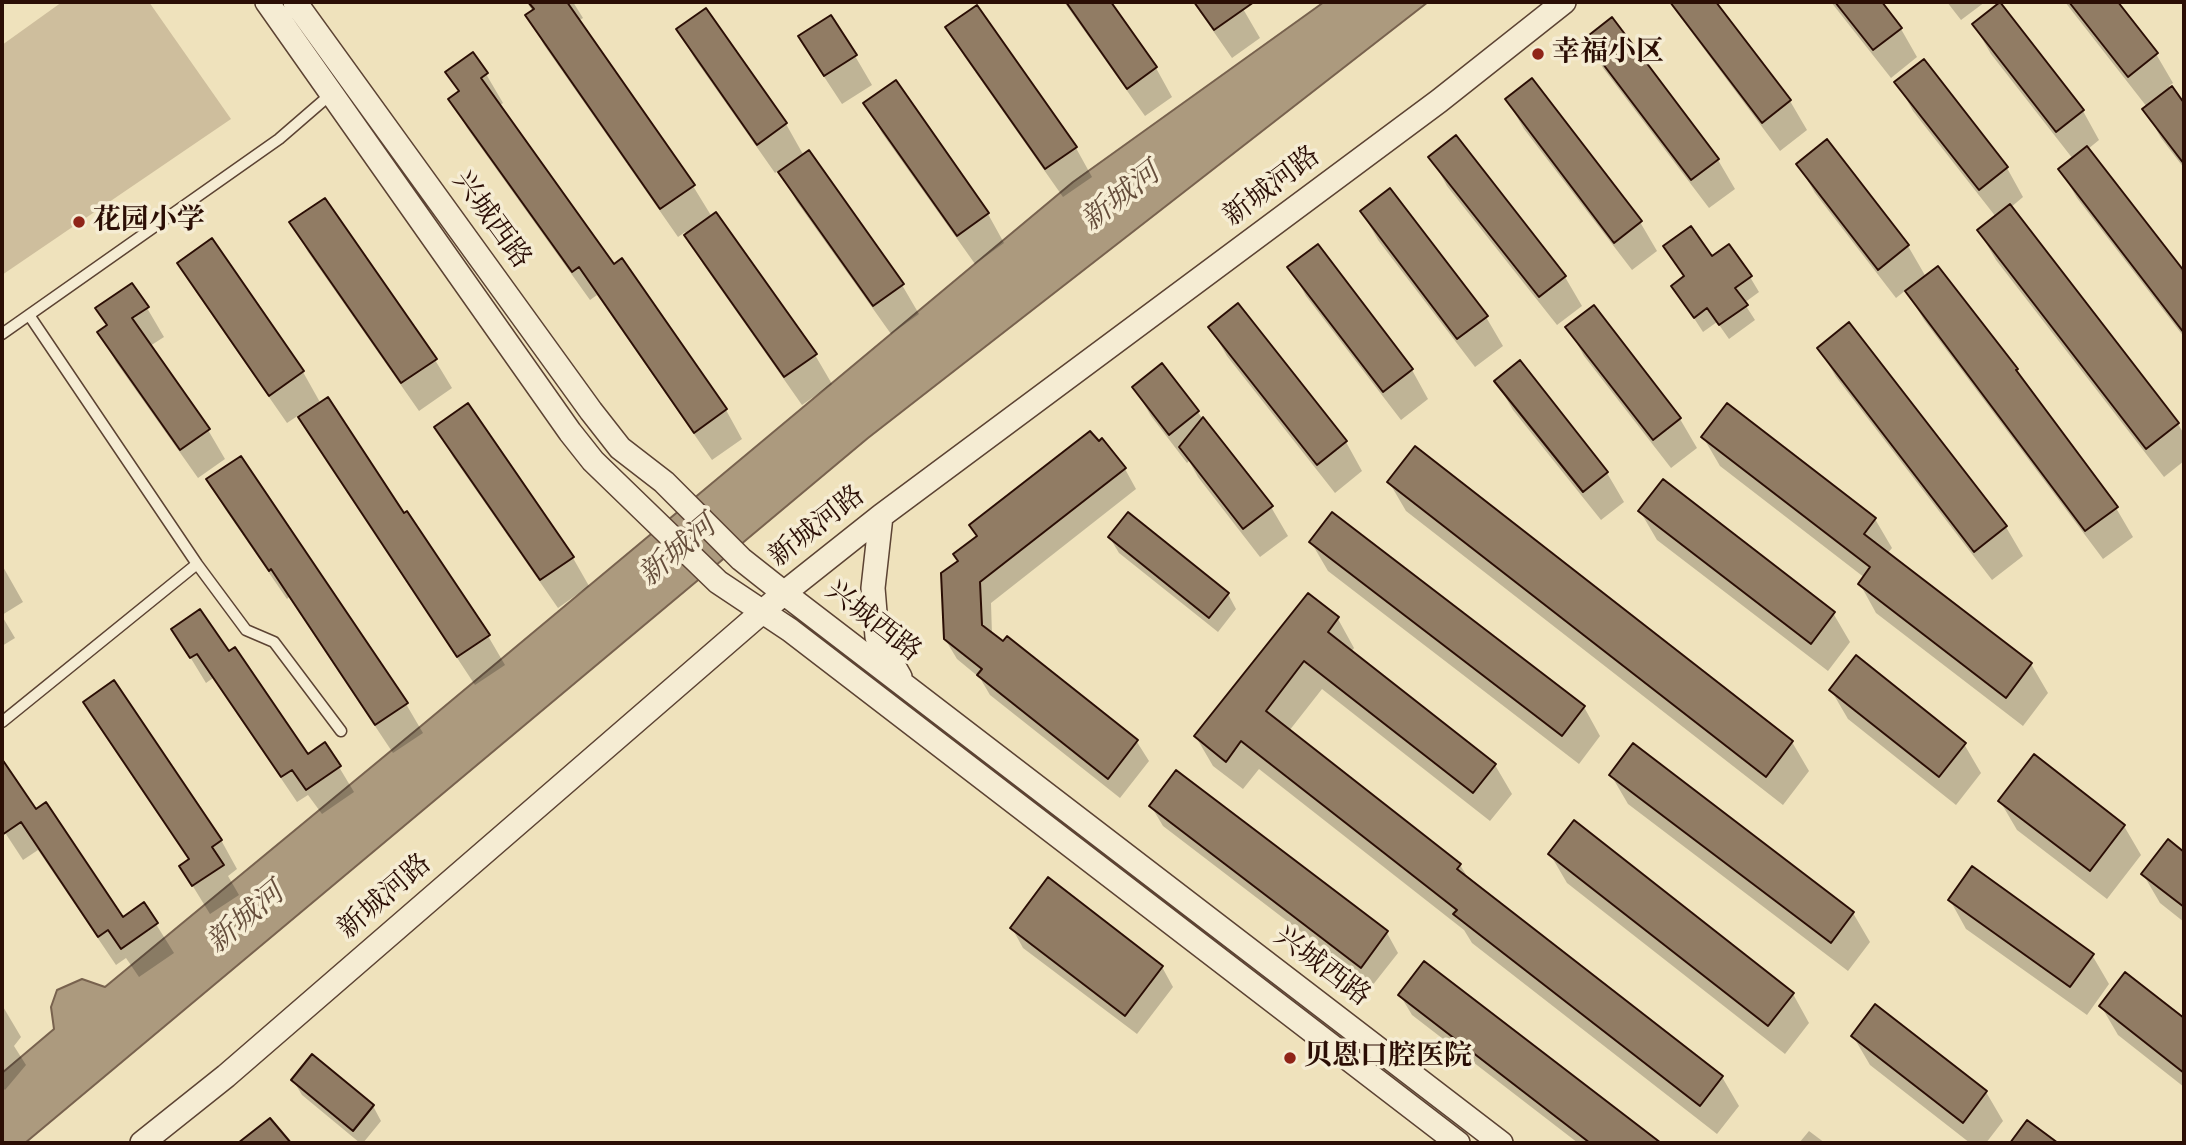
<!DOCTYPE html>
<meta charset="utf-8">
<style>
body{margin:0}
#map{position:relative;width:2186px;height:1145px;overflow:hidden;background:#efe2bc;font-family:"IM FELL DW Pica",serif}
canvas{display:block}
.frame{position:absolute;inset:0;border:4px solid #2b0e05;pointer-events:none}
</style>
<div id="map">
<canvas width="2186" height="1145"></canvas>
<div class="frame"></div>
</div>
<script>
const c = document.querySelector('canvas').getContext('2d');
c.lineJoin = 'round';
function paint(path, color) { c.fillStyle = color; c.fill(path, 'evenodd'); }
function strokePath(path, color, width, dash) { c.strokeStyle = color; c.lineWidth = width; c.lineCap = dash ? 'butt' : 'round'; c.setLineDash(dash || []); c.stroke(path); }
function drawText(font, color, halo, rows, align = 'center') {
  c.font = font + ' "IM FELL DW Pica","Noto Serif SC",serif'; c.lineWidth = 7; c.setLineDash([]); c.textBaseline = 'middle'; c.strokeStyle = halo; c.fillStyle = color; for (const [text, x, y, turn = 0] of rows) {
    c.save(); c.translate(x, y); c.rotate((+turn || 0) * Math.PI / 180); c.textAlign = isNaN(turn) ? turn : align; if (halo) c.strokeText(text, 0, 0); c.fillText(text, 0, 0); c.restore();
  }
}
paint(new Path2D(`
 M62,2H149L231,119L2,275V45Z`), '#cebe9d');
const water = new Path2D(`
 M1324,2H1428L868,438L25,1143H2V1073L54,1029L51,1007L57,990L82,979L105,987L421,726L1073,182Z`);
paint(water, '#ac9a7e');
strokePath(water, '#78624e', 2);
paint(new Path2D(`
 M527,2H573L583,18L578,21L693,186L712,217L815,355L832,384L802,405L703,264L685,232L678,237L544,45L528,16L533,12Z
 M1064,2H1109L1156,68L1172,97L1145,116Z
 M1193,2H1239L1260,38L1232,58Z
 M1669,2H1713L1790,101L1807,130L1780,151Z
 M1831,2H1879L1901,29L1917,57L1891,78Z
 M1947,2H1985L1961,20Z
 M2065,2H2115L2156,54L2173,83L2169,86L2184,106V168L2161,138L2145,109L2147,107Z
 M977,7L1076,148L1092,177L1063,197L964,56L948,28Z
 M705,10L786,124L804,156L809,153L902,285L919,314L891,334L797,202L781,173L800,159L798,157L775,173L695,59L678,30Z
 M1612,20L1718,160L1735,189L1709,208L1603,68L1586,39Z
 M1974,25L2083,111L2099,140L2088,149L2184,274V337L2077,198L2060,169L2073,159L1991,54Z
 M855,56L872,85L842,104L817,66Z
 M1924,61L2007,168L2023,197L2010,208L2178,424L2184,434V461L2164,477L1996,260L1979,231L1996,217L1913,111L1897,82Z
 M447,72L486,74L503,103L499,106L613,266L622,260L726,410L742,439L712,460L597,295L590,300L467,128L451,99L459,93Z
 M1532,81L1640,222L1657,251L1632,270L1524,129L1507,100Z
 M895,83L988,214L1004,243L975,264L882,133L866,104Z
 M1455,138L1565,277L1582,306L1557,325L1447,186L1431,157Z
 M1827,142L1908,246L1926,277L1938,268L2016,370L2024,384L2116,508L2133,537L2103,559L1924,320L1906,290L1896,298L1815,193L1798,164Z
 M1362,212L1486,317L1503,346L1475,367L1378,240Z
 M292,223L435,360L452,388L419,411L308,252Z
 M211,241L303,372L321,404L404,516L488,636L505,665L475,685L317,446L299,415L287,423L196,292L179,263Z
 M1665,246L1712,258L1750,277L1759,292L1744,303L1755,320L1729,339L1717,322L1703,332L1673,286L1685,277Z
 M1290,267L1412,370L1428,399L1401,420L1306,296Z
 M1238,305L1346,442L1362,471L1335,493L1227,356L1210,327Z
 M1593,307L1680,419L1697,448L1671,468L1584,356L1568,327Z
 M147,308L164,337L150,346L208,430L225,459L198,478L116,362L100,333Z
 M1849,325L2006,527L2023,556L1992,580L1836,377L1819,348Z
 M1519,363L1607,473L1624,502L1601,520L1513,410L1496,381Z
 M1162,366L1271,507L1288,536L1260,557L1198,477L1189,461L1187,463L1151,416L1134,387Z
 M437,428L573,558L589,586L558,608L453,457Z
 M1703,437L1875,519L1892,548L1887,554L2031,664L2048,693L2023,726L1876,613L1860,584L1865,578L1720,466Z
 M1102,441L1125,469L1136,489L991,603L992,635L1003,644L1007,639L1137,742L1149,761L1120,798L990,695L980,678L957,659L945,639L960,562Z
 M209,480L406,704L423,733L393,753L289,597L287,599L225,509Z
 M1389,482L1792,742L1809,771L1783,805L1406,511Z
 M1640,511L1833,613L1850,642L1828,671L1657,540Z
 M1110,538L1228,594L1236,609L1218,632L1119,553Z
 M1311,542L1584,707L1600,736L1579,764L1328,571Z
 M2,565L23,602L2,615Z
 M2,616L15,638L2,646Z
 M1338,619L1354,648L1351,652L1495,765L1512,794L1490,821L1322,689L1289,731L1460,865L1470,881L1722,1077L1739,1106L1717,1134L1472,943L1464,930L1259,769L1243,789L1213,766L1196,737Z
 M173,629L228,654L308,756L339,767L354,792L322,814L308,795L297,802L213,678L206,683Z
 M1831,690L1964,744L1981,773L1956,805L1848,719Z
 M85,702L221,840L237,869L228,876L239,895L210,914L181,867L190,861L102,731Z
 M1633,746L1853,913L1870,942L1848,971L1628,804L1611,775Z
 M2034,757L2124,826L2141,855L2107,899L2017,830L2000,801Z
 M5,766L35,811L123,919L144,905L174,953L139,977L126,958L116,965L38,850L23,860L2,828V768Z
 M1151,806L1387,933L1398,953L1372,986L1163,826Z
 M2168,842L2184,854V922L2160,903L2143,874Z
 M1550,854L1793,994L1809,1023L1785,1054L1567,883Z
 M1950,900L2092,955L2109,984L2087,1015L1966,929Z
 M1012,928L1162,967L1173,987L1137,1034L1023,948Z
 M1425,963L1658,1143H1578L1412,1015L1400,995Z
 M2126,975L2184,1021V1087L2118,1035L2101,1006Z
 M2,1005L21,1037L14,1046L26,1065L5,1090L2,1087Z
 M1853,1036L1986,1092L2003,1121L1986,1143H1970L1870,1065Z
 M293,1080L373,1106L381,1121L363,1143H360L302,1095Z
 M1809,1131L1825,1143H1799Z`), '#0003');
const building = new Path2D(`
 M528,2H567L695,185L660,209L525,15L534,9Z
 M1066,2H1111L1157,67L1127,89Z
 M1194,2H1254L1214,30Z
 M1670,2H1716L1791,100L1762,123Z
 M1835,2H1882L1902,28L1873,50Z
 M2000,2L2084,110L2056,132L1972,24Z
 M2069,2H2118L2158,53L2128,77Z
 M977,5L1077,147L1045,169L945,27Z
 M706,8L787,123L757,145L676,29Z
 M831,15L857,55L824,76L798,36Z
 M1612,17L1719,159L1691,180L1584,39Z
 M473,52L488,73L481,78L614,264L622,258L727,409L694,433L579,267L572,272L448,99L459,91L445,72Z
 M1924,59L2008,167L1979,190L1894,82Z
 M1532,78L1642,221L1614,243L1505,99Z
 M896,80L989,213L957,236L863,103Z
 M2172,86L2184,103V164L2142,109Z
 M1456,135L1566,276L1539,297L1428,157Z
 M1827,139L1909,245L1878,270L1796,164Z
 M2087,146L2184,271V333L2058,169Z
 M809,150L904,284L873,306L778,172Z
 M1390,188L1488,316L1457,339L1360,211Z
 M325,198L437,359L401,383L289,222Z
 M2010,204L2179,423L2146,449L1977,230Z
 M716,212L817,354L784,377L684,235Z
 M1691,226L1712,256L1729,244L1752,276L1735,288L1748,305L1719,325L1707,308L1694,318L1671,286L1684,276L1663,246Z
 M212,238L304,371L269,396L177,263Z
 M1318,244L1413,369L1383,392L1287,267Z
 M1938,266L2018,369L2016,370L2118,507L2085,531L1905,291Z
 M132,283L149,307L132,318L210,429L180,450L97,332L107,325L95,308Z
 M1238,303L1347,441L1317,465L1208,327Z
 M1594,305L1681,418L1653,440L1565,327Z
 M1849,322L2007,526L1974,552L1817,348Z
 M1520,360L1608,472L1583,492L1494,381Z
 M1162,363L1199,411L1169,435L1132,387Z
 M328,397L404,513L407,511L490,635L457,657L298,417Z
 M468,403L574,557L540,580L434,427Z
 M1727,403L1876,518L1864,534L2032,663L2006,698L1858,584L1870,567L1701,437Z
 M1203,417L1273,506L1243,529L1179,447Z
 M1090,431L1099,441L1102,438L1126,468L980,582L982,625L1003,641L1007,636L1138,740L1108,779L977,675L982,669L944,639L941,573L958,561L953,554L977,536L969,525Z
 M1415,446L1793,741L1766,777L1387,482Z
 M241,456L408,703L375,725L271,569L269,571L206,479Z
 M1663,479L1835,612L1811,644L1638,511Z
 M1128,512L1229,593L1209,618L1108,537Z
 M1332,512L1585,706L1562,736L1309,542Z
 M1308,593L1339,617L1328,632L1496,764L1473,793L1304,661L1266,711L1461,864L1457,869L1723,1076L1700,1106L1453,914L1457,910L1241,741L1226,762L1194,736Z
 M200,609L229,651L235,647L308,754L325,742L341,766L306,790L292,770L281,777L197,654L190,658L171,629Z
 M1856,655L1966,743L1939,777L1829,690Z
 M114,680L222,840L212,847L224,865L192,886L179,866L189,859L83,702Z
 M1633,743L1854,912L1831,943L1609,775Z
 M2034,754L2125,825L2090,871L1998,801Z
 M2,759L36,809L46,802L123,917L144,902L158,923L121,949L108,930L98,937L21,822L2,835Z
 M1176,770L1388,931L1361,968L1149,806Z
 M1574,820L1794,993L1768,1026L1548,854Z
 M2168,839L2184,852V907L2141,874Z
 M1972,866L2094,954L2070,987L1948,900Z
 M1048,877L1163,966L1125,1016L1010,928Z
 M1424,961L1661,1143H1590L1398,995Z
 M2125,972L2184,1018V1073L2099,1006Z
 M1875,1004L1987,1091L1963,1123L1851,1036Z
 M312,1054L374,1105L353,1131L291,1080Z
 M270,1118L291,1143H238Z
 M2027,1120L2058,1143H2010Z`);
paint(building, '#917c64');
strokePath(building, '#2b0e05', 2);
const service = new Path2D(`
 M29,315L197,564L246,630L274,642L341,731
 M2,334L279,139L331,94
 M2,722L197,564`);
const tertiary = new Path2D(`
 M267,2L570,432L593,461L718,582L790,630L1458,1143
 M295,2L591,411L620,448L664,482L741,559L784,593L1501,1143
 M881,516L873,588L877,637L900,677
 M142,1143L226,1076L784,593L881,516L1439,101L1564,2`);
strokePath(service, '#5c4333', 13);
strokePath(tertiary, '#5c4333', 26);
strokePath(service, '#f5ecd3', 10);
strokePath(tertiary, '#f5ecd3', 23);
for (const [x, y, r, color] of [
 [1538,54,7,"#8f2418"],
 [79,222,7,"#8f2418"],
 [1290,1058,7,"#8f2418"]
]) { const dot = new Path2D(); dot.arc(x, y, r, 0, 2 * Math.PI); c.fillStyle = color; c.fill(dot); strokePath(dot, '#f5ecd3', 2.5); }
drawText('bold 28px', '#2b0e05', '#f5ecd3', [
 ["幸福小区",1552,54],
 ["花园小学",93,222],
 ["贝恩口腔医院",1304,1058]
], 'left');
drawText('28px', '#2b0e05', '#f5ecd3', [
 ["新城河路",1273,188,-37],
 ["兴城西路",490,221,54],
 ["新城河路",818,528,-38],
 ["兴城西路",872,623,38],
 ["新城河路",386,898,-41],
 ["兴城西路",1321,968,37]
]);
drawText('italic 30px', '#654d3b', '#f5ecd3', [
 ["新城河",1122,199,-38],
 ["新城河",679,553,-40],
 ["新城河",247,920,-40]
]);
</script>
